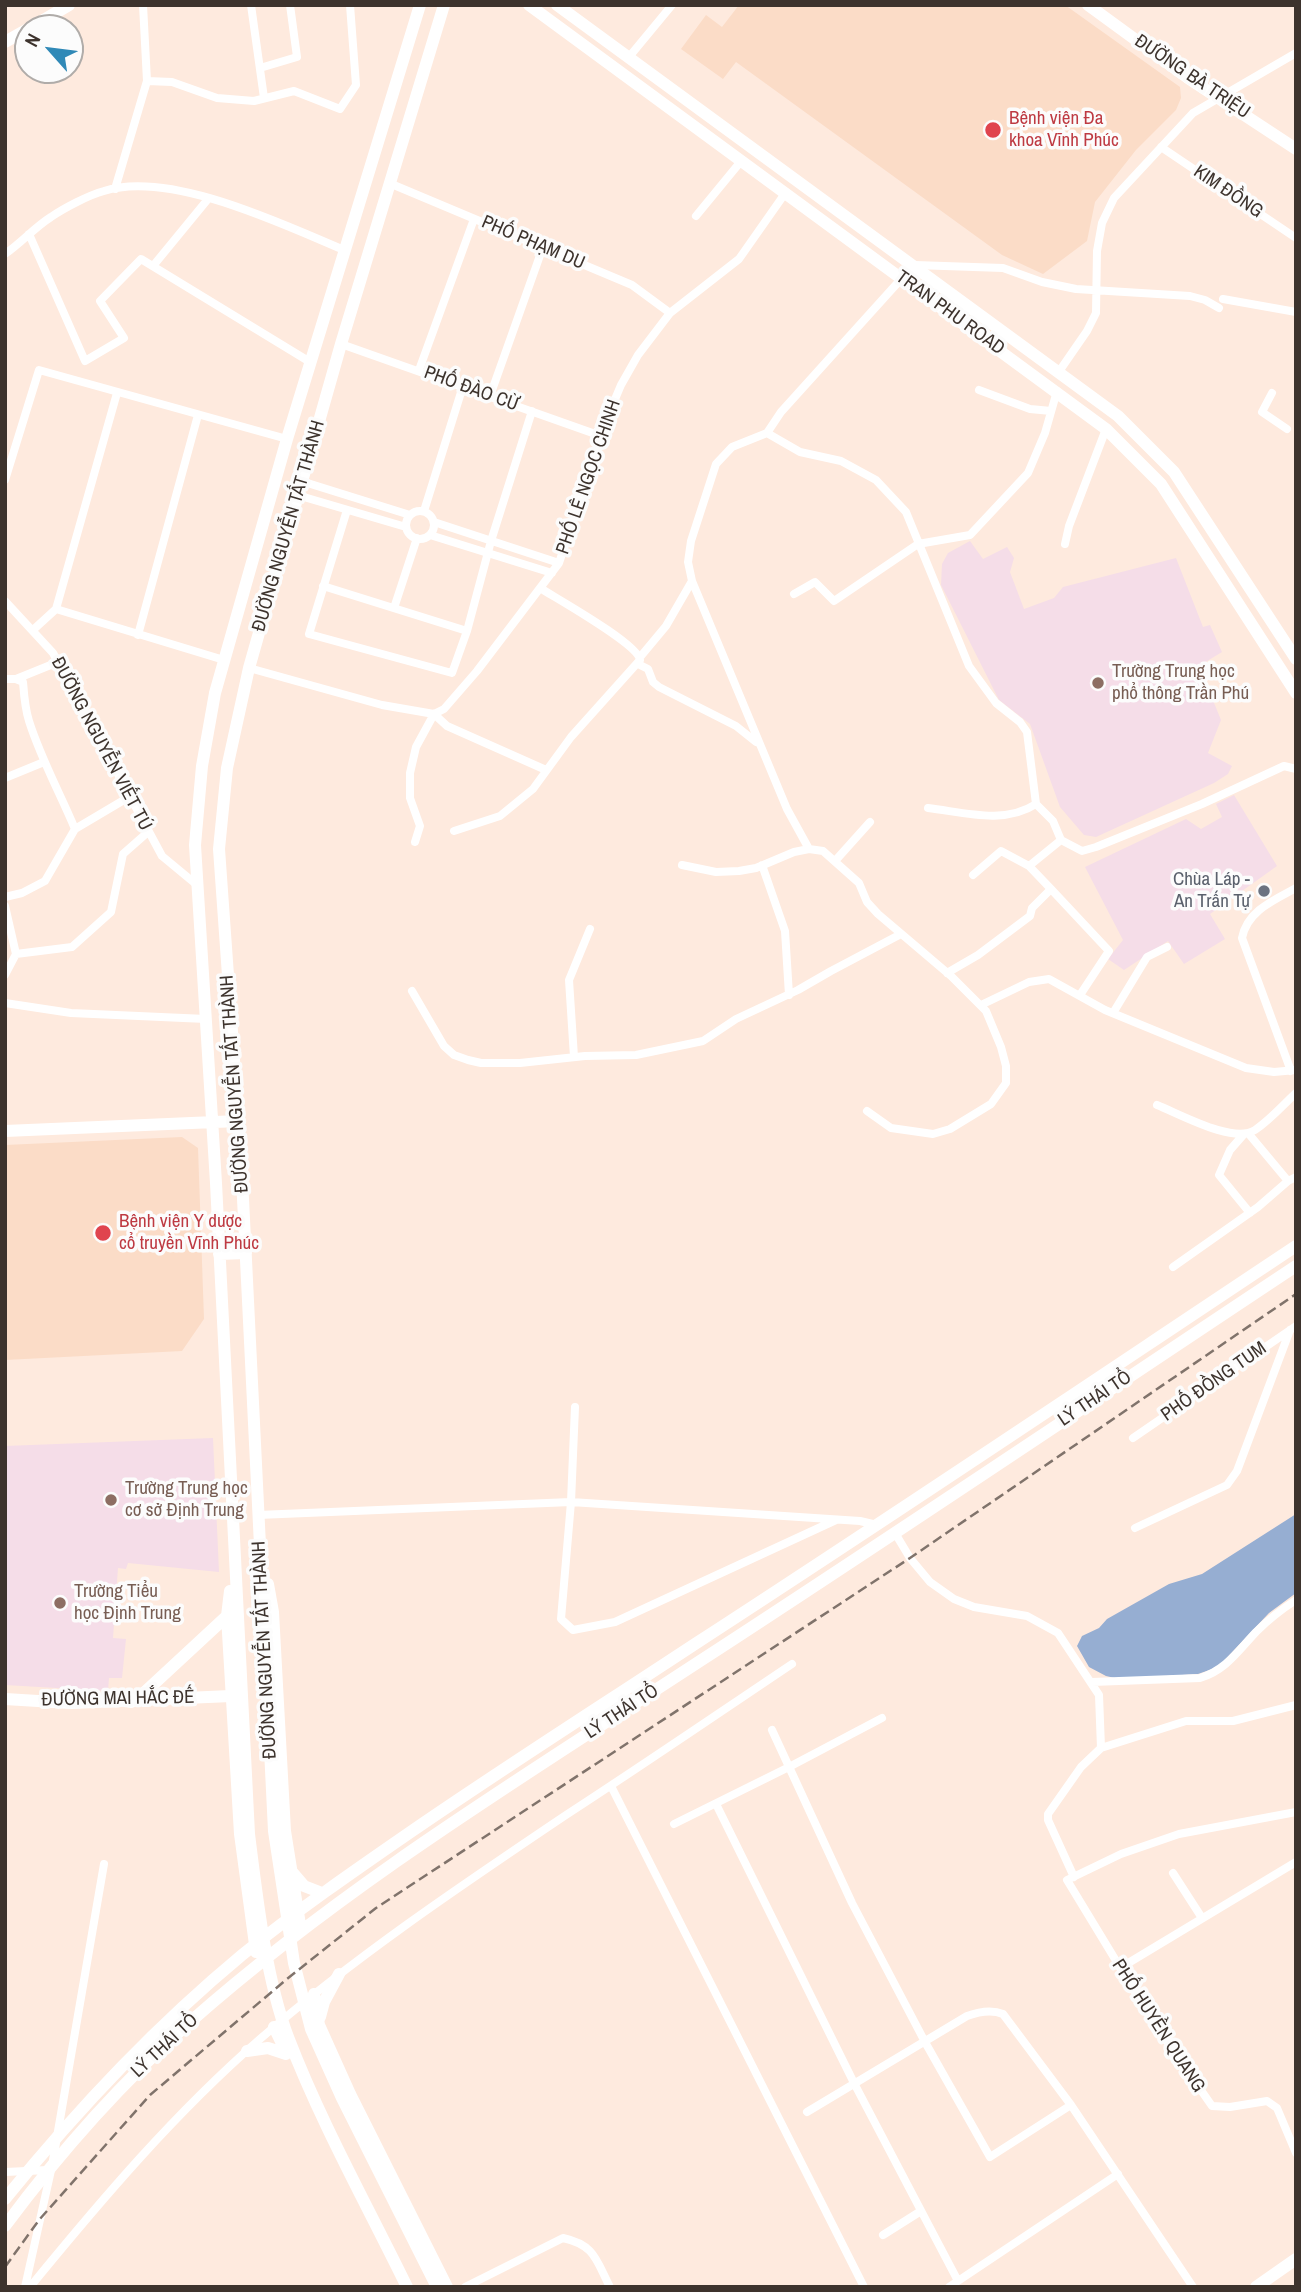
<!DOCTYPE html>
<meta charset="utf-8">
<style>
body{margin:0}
#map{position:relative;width:1301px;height:2292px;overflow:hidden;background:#feeade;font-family:"Archivo Narrow",sans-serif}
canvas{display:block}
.frame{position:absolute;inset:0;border:7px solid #3d332d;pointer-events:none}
.north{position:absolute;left:14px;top:14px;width:70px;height:70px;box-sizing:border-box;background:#fcfcfc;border:2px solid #b0aca9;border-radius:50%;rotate:298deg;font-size:19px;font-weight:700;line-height:28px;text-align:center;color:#3d332d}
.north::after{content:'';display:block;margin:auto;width:24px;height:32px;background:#3089b7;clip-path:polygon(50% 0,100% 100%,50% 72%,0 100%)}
</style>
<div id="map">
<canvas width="1301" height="2292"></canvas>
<div class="frame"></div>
<div class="north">N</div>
</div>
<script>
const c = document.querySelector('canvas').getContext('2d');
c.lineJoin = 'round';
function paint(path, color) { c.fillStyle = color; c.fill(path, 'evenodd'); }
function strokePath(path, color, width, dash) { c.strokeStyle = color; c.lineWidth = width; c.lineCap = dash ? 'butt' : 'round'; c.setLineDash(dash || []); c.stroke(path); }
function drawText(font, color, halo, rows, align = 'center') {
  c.font = font + ' "Archivo Narrow",sans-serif'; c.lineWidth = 7; c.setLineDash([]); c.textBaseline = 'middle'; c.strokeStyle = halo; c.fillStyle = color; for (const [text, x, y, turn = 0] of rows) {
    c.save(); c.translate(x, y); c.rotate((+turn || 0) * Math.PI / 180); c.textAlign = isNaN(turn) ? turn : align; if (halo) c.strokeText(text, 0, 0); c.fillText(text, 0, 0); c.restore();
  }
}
paint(new Path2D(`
 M739,5H1065L1180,87L1181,98L1176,110L1136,150L1095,202L1087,241L1043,274L1002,255L736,62L723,79L681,49L706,15L722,27Z
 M182,1137L198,1148L204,1319L182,1351L5,1360V1145Z`), '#fbdcc7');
paint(new Path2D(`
 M970,541L983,559L1007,547L1014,558L1010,572L1024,609L1054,598L1063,587L1176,558L1203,627L1210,625L1222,652L1199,666L1221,720L1208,753L1232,766L1228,774L1214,783L1096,837L1084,835L1060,807L1030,724L999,700L941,585L942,564L948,553Z
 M1234,795L1277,866L1210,914L1225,939L1184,964L1168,941L1124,970L1108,959L1123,940L1085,867L1186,819L1201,829L1222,817L1216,804Z
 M213,1438L219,1572L128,1563L126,1569L118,1568L113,1638L126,1639L122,1678H109L108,1691L5,1685V1446Z`), '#f5dde8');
paint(new Path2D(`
 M1296,1514V1593L1269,1613L1218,1667L1198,1674L1119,1679L1106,1676L1089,1667L1077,1646L1082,1636L1099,1628L1107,1619L1169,1584L1202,1574Z`), '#96aed2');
strokePath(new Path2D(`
 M251,5L264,98
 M629,57L672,5
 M260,68L297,57L290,5
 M147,81L172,82L217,98L254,101L294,91L340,109L356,85L350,5
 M1161,147L1296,238
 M389,183L632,285L670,313
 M115,189L147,81L143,5
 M696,216L742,160
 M29,234L85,361L124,338L100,301L141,259L310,362
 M5,254C21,243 35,227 51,217C64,208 89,195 104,191C170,170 282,224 344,250
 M915,265L1003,268L1042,282L1076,289L1190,296L1205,300L1219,308
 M153,266L208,199
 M1223,299L1296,312
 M341,344L601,436
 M419,370L474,219
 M1058,373L1087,331L1096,313L1097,251L1102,223L1114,198L1193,113L1296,53
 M979,390L1030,409L1051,411
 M1272,393L1262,412L1287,429
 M490,396L543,247
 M767,433L800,452L841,461L876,480L906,512L969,666L996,703L1020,722L1027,732L1036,804L1053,821L1061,840L1082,851L1096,847L1202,804L1284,766L1296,769
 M5,480L39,370L287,439
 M301,481L410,515
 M297,495L406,527
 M347,510L309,634L452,673L467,631L491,541L532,411
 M406 525a14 14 0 1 1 28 0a14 14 0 1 1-28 0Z
 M424,511L463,386
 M434,522L559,563
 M430,535L552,573
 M1065,544L1069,526L1106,429
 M323,586L467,631
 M794,594L815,582L834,601L918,544L970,535L1028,473L1045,433L1057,391
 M5,601L53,653L162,856L197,885
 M394,608L417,538
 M56,609L224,660
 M33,630L56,609L117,393
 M138,635L198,415
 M641,656L666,626L692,581
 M638,664L648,669L653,682L659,687L736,726L756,742
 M249,668L382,705L434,714L444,709L477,671L559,563L610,411L621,385L638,355L670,313L739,259L786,192
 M5,679H16L23,682C24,695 25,709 29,721C41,759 60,793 75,829
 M16,679L58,662
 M5,778L44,762
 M928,808C963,812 1004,825 1036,804
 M454,831L500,816L533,789L571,737L640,660C638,644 559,600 540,588
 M415,842L420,826L410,798V773L416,747L434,714L447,726L546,770
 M809,849L787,809L692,581L688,562L691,541L716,464L732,447L767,433L781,412L902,278
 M835,861L870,822
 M682,865L716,872L739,871L756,868L794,852L809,849L823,851L859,883L867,902L878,914L951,976L986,1011L1001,1047L1006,1066V1083L991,1104L950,1129L933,1134L891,1128L867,1111
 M762,865L785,931L789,995
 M973,875L1001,851L1029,866
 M1051,889L1109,951L1080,995
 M5,897L22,893L45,881L75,829L129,797
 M5,906L16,954L5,975
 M16,954L72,947L111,912L123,854L148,832
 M947,973L978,955L1030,916L1032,908L1051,889L1029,866L1061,840
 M412,991L444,1046L454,1055L468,1060L481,1063H520L585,1056L636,1055L703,1041L736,1019L798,990L831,971L901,934
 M5,1003L71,1013L206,1019
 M981,1005L1029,982L1049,979L1105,1010L1246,1068L1274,1072L1296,1070
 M1113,1013L1147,957L1167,947
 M574,1057L569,980L590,929
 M1291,1071L1242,938C1247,911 1274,900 1296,888
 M1157,1105C1180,1114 1233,1144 1255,1130C1270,1120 1283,1105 1296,1093
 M1248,1133L1288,1181L1296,1177
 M1244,1134L1230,1150L1219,1175L1250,1213
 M1173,1267L1258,1207L1288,1181
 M575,1407L571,1502L561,1619L573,1630L615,1622L836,1520
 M1133,1438L1296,1326
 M258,1515L571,1502L860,1521L877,1525
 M1135,1528L1227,1485L1237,1471L1290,1330
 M895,1533L910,1558L930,1582L954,1599L974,1607L1027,1616L1058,1633L1099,1695L1101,1748
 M1092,1682L1200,1678C1226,1670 1238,1651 1256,1632C1268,1620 1282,1609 1296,1600
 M772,1730L852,1903L925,2042L990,2157L1071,2105
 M611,1786L864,2287
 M716,1804L854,2083L958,2281
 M1296,1812L1179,1834L1121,1854L1067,1880L1152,2020L1212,2106L1230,2107L1267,2101L1277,2108L1296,2153
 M674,1824L789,1767L882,1718
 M1173,1873L1202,1918
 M1074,1877L1048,1820V1814L1081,1767L1101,1748L1186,1721H1233L1296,1705
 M1120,1968L1296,1862
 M807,2112L967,2016C978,2012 991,2009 1003,2014L1071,2105L1193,2287
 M5,2172L48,2170
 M883,2235L921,2211
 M25,2287L52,2166L104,1864
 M30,2287C102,2199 175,2113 260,2039C355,1957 459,1887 563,1817C640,1767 716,1715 792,1664
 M465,2287L563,2238C595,2245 596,2260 610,2287
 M949,2287L1118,2174`), '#fff', 8);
strokePath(new Path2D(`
 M529,5L1106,429L1161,484L1296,693
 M557,5L1118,416L1174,472L1296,659
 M1088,5L1188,78L1296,149
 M30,28L69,5
 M5,42L28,29
 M5,1131L238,1121
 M219,1254L246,1253
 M268,1584L273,1612L285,1831L301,1931
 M230,1591L227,1616L240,1834L256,1952
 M5,1699L71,1703L231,1696
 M131,1702L145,1692L227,1616
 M292,1872L304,1886L322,1893
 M314,1994L319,2025L350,2094L447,2287
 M320,2017L324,2002L339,1974
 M274,2027L286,2052
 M247,2051L268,2048L286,2054
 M5,2199C77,2110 154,2028 242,1955C296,1911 354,1871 412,1831C505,1767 601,1706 695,1644C897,1513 1096,1379 1296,1246
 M5,2226C60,2152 121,2083 190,2022C346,1884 526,1775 700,1661C900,1531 1097,1398 1296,1266
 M407,2287C367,2205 321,2123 288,2037C266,1978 257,1898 249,1834L216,1183L195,845L202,766L215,693L287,439L420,5
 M437,2287L342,2098L311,2029L294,1963L274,1831L241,1158L219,849L227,768L249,668L341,344L444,5
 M1256,2287L1296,2259`), '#fff', 12);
strokePath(new Path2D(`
 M5,2267L39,2220L150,2095L287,1979L376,1908L910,1558L1296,1294`), '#80736b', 2.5, [10, 5]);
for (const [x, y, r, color] of [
 [993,130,9,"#e0444e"],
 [1098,683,7,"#8d6e63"],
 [1264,891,7,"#6b7280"],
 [103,1233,9,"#e0444e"],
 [111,1500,7,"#8d6e63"],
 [60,1603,7,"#8d6e63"]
]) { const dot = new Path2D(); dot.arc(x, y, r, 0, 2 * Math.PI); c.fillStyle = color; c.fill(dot); strokePath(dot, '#fcfcfc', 2.5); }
drawText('19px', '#3d332d', '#fcfcfc', [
 ["ĐƯỜNG BÀ TRIỆU",1192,77,34],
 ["KIM ĐỒNG",1228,192,34],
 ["PHỐ PHẠM DU",533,243,23],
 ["TRAN PHU ROAD",950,313,36],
 ["PHỐ ĐÀO CỪ",471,389,20],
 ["PHỐ LÊ NGỌC CHINH",589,477,-71],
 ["ĐƯỜNG NGUYỄN TẤT THÀNH",289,526,-74],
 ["ĐƯỜNG NGUYỄN VIẾT TÚ",101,744,62],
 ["ĐƯỜNG NGUYỄN TẤT THÀNH",235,1084,-94],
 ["PHỐ ĐỒNG TUM",1214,1382,-35],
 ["LÝ THÁI TỔ",1095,1399,-34],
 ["ĐƯỜNG NGUYỄN TẤT THÀNH",265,1650,-93],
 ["ĐƯỜNG MAI HẮC ĐẾ",118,1699,-1],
 ["LÝ THÁI TỔ",622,1712,-33],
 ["PHỐ HUYỀN QUANG",1158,2026,57],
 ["LÝ THÁI TỔ",165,2046,-43]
]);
drawText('19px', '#be3a42', '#fcfcfc', [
 ["Bệnh viện Đa",1009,119],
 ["khoa Vĩnh Phúc",1009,141],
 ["Bệnh viện Y dược",119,1222],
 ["cổ truyền Vĩnh Phúc",119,1244]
], 'left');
drawText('19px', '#785e54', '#fcfcfc', [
 ["Trường Trung học",1112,672],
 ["phổ thông Trần Phú",1112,694],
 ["Trường Trung học",125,1489],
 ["cơ sở Định Trung",125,1511],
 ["Trường Tiểu",74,1592],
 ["học Định Trung",74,1614]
], 'left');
drawText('19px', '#5b616d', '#fcfcfc', [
 ["Chùa Láp -",1250,880],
 ["An Trấn Tự",1250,902]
], 'right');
</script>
